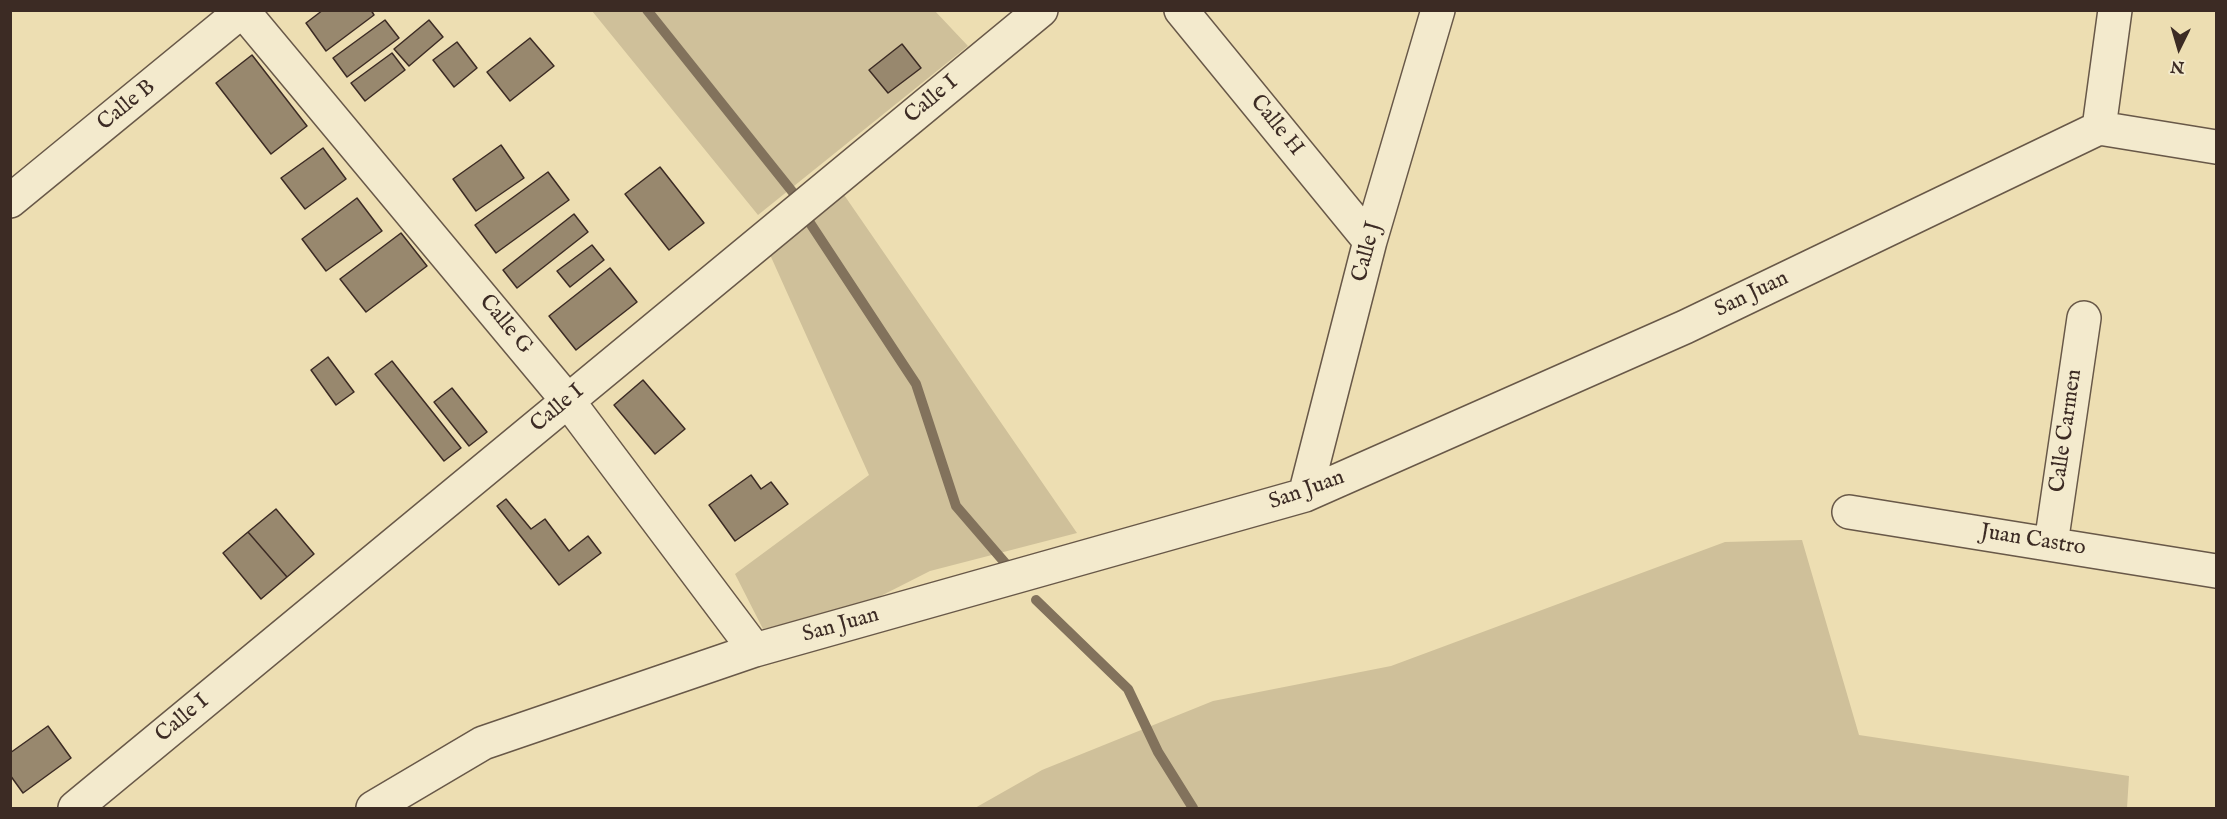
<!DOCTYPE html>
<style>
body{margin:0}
#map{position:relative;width:2227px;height:819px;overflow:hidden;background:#eddeb2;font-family:"IM FELL English",serif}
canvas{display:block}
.frame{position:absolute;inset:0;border:12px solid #3c2b24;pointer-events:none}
.north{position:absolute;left:2149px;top:18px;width:60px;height:60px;-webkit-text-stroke:4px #f3eacd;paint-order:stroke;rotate:185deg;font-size:16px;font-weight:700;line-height:24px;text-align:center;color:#3c2b24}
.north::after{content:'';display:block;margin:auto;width:21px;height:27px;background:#3c2b24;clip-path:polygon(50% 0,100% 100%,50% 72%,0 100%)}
</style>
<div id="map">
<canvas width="2227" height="819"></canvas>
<div class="frame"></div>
<div class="north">N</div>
</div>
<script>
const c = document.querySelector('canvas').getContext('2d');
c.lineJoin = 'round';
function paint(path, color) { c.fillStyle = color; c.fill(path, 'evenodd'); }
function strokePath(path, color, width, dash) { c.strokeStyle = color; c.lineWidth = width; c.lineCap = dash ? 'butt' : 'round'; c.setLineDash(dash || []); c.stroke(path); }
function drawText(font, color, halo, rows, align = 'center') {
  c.font = font + ' "IM FELL English",serif'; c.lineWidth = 4.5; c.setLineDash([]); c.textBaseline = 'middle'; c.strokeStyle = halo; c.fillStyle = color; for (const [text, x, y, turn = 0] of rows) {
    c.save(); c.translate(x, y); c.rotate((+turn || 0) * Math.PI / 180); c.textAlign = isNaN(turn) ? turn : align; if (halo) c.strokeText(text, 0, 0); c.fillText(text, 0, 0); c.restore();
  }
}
paint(new Path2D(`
 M592,11H935L968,46L758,215Z
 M840,189L1077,533L930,571L861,606L763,629L735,574L869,475L767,248Z
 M1802,540L1859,735L2129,776L2127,808H975L1042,770L1213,701L1391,666L1725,542Z`), '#cfc09a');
strokePath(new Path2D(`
 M647,10L795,195
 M810,223L916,384L956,506L1006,564
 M1036,600L1128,689L1158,752L1193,808`), '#82725c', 10);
const building = new Path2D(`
 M323,10H371L374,15L326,51L306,23Z
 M385,20L399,38L347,77L333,58Z
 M429,20L443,37L409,66L394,49Z
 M530,38L554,66L510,101L487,72Z
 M457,42L477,68L454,87L433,60Z
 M902,44L921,68L888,93L869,70Z
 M392,53L405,70L365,101L351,83Z
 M252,55L307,126L271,154L216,83Z
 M501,145L524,178L476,211L453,179Z
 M323,148L346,179L305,209L281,178Z
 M660,167L704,223L669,250L625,194Z
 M548,172L569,200L496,253L475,225Z
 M357,198L382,231L326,271L302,239Z
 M574,214L588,232L517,288L503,270Z
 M401,233L427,266L366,312L340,279Z
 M592,245L604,260L570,287L557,271Z
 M610,268L637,302L576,350L549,316Z
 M328,357L354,392L336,405L311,370Z
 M392,361L461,448L444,461L375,374Z
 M643,380L685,429L655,454L614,405Z
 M452,388L487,432L469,446L434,402Z
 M751,475L761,489L771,482L788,504L735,541L709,505Z
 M506,499L531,529L545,519L569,551L588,536L601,553L559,585L497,506Z
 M276,509L314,554L287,577L248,532Z
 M248,532L287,577L261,599L223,553Z
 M48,726L71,758L23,793L10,775V753Z`);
paint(building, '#98886e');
strokePath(building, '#3c2b24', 1.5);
const minor = new Path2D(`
 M242,10L568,401L755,650
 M1181,10L1370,241
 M2099,128L2115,10
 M10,201L243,10
 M1305,495L1370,241L1438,10
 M1849,512L2216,571
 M2051,544L2084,318
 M75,808L1041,10
 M373,808L483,743L755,650L1305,495L1685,327L2099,128L2216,147`);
strokePath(minor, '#685848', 36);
strokePath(minor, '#f3eacd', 33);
drawText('22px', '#3c2b24', '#f3eacd', [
 ["Calle I",932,100,-40],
 ["Calle B",127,106,-39],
 ["Calle H",1276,126,51],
 ["Calle J",1368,252,-75],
 ["San Juan",1752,295,-26],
 ["Calle G",505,325,50],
 ["Calle I",558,409,-40],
 ["Calle Carmen",2067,431,-82],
 ["San Juan",1307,491,-20],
 ["Juan Castro",2033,541,9],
 ["San Juan",841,626,-16],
 ["Calle I",183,719,-40]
]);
</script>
